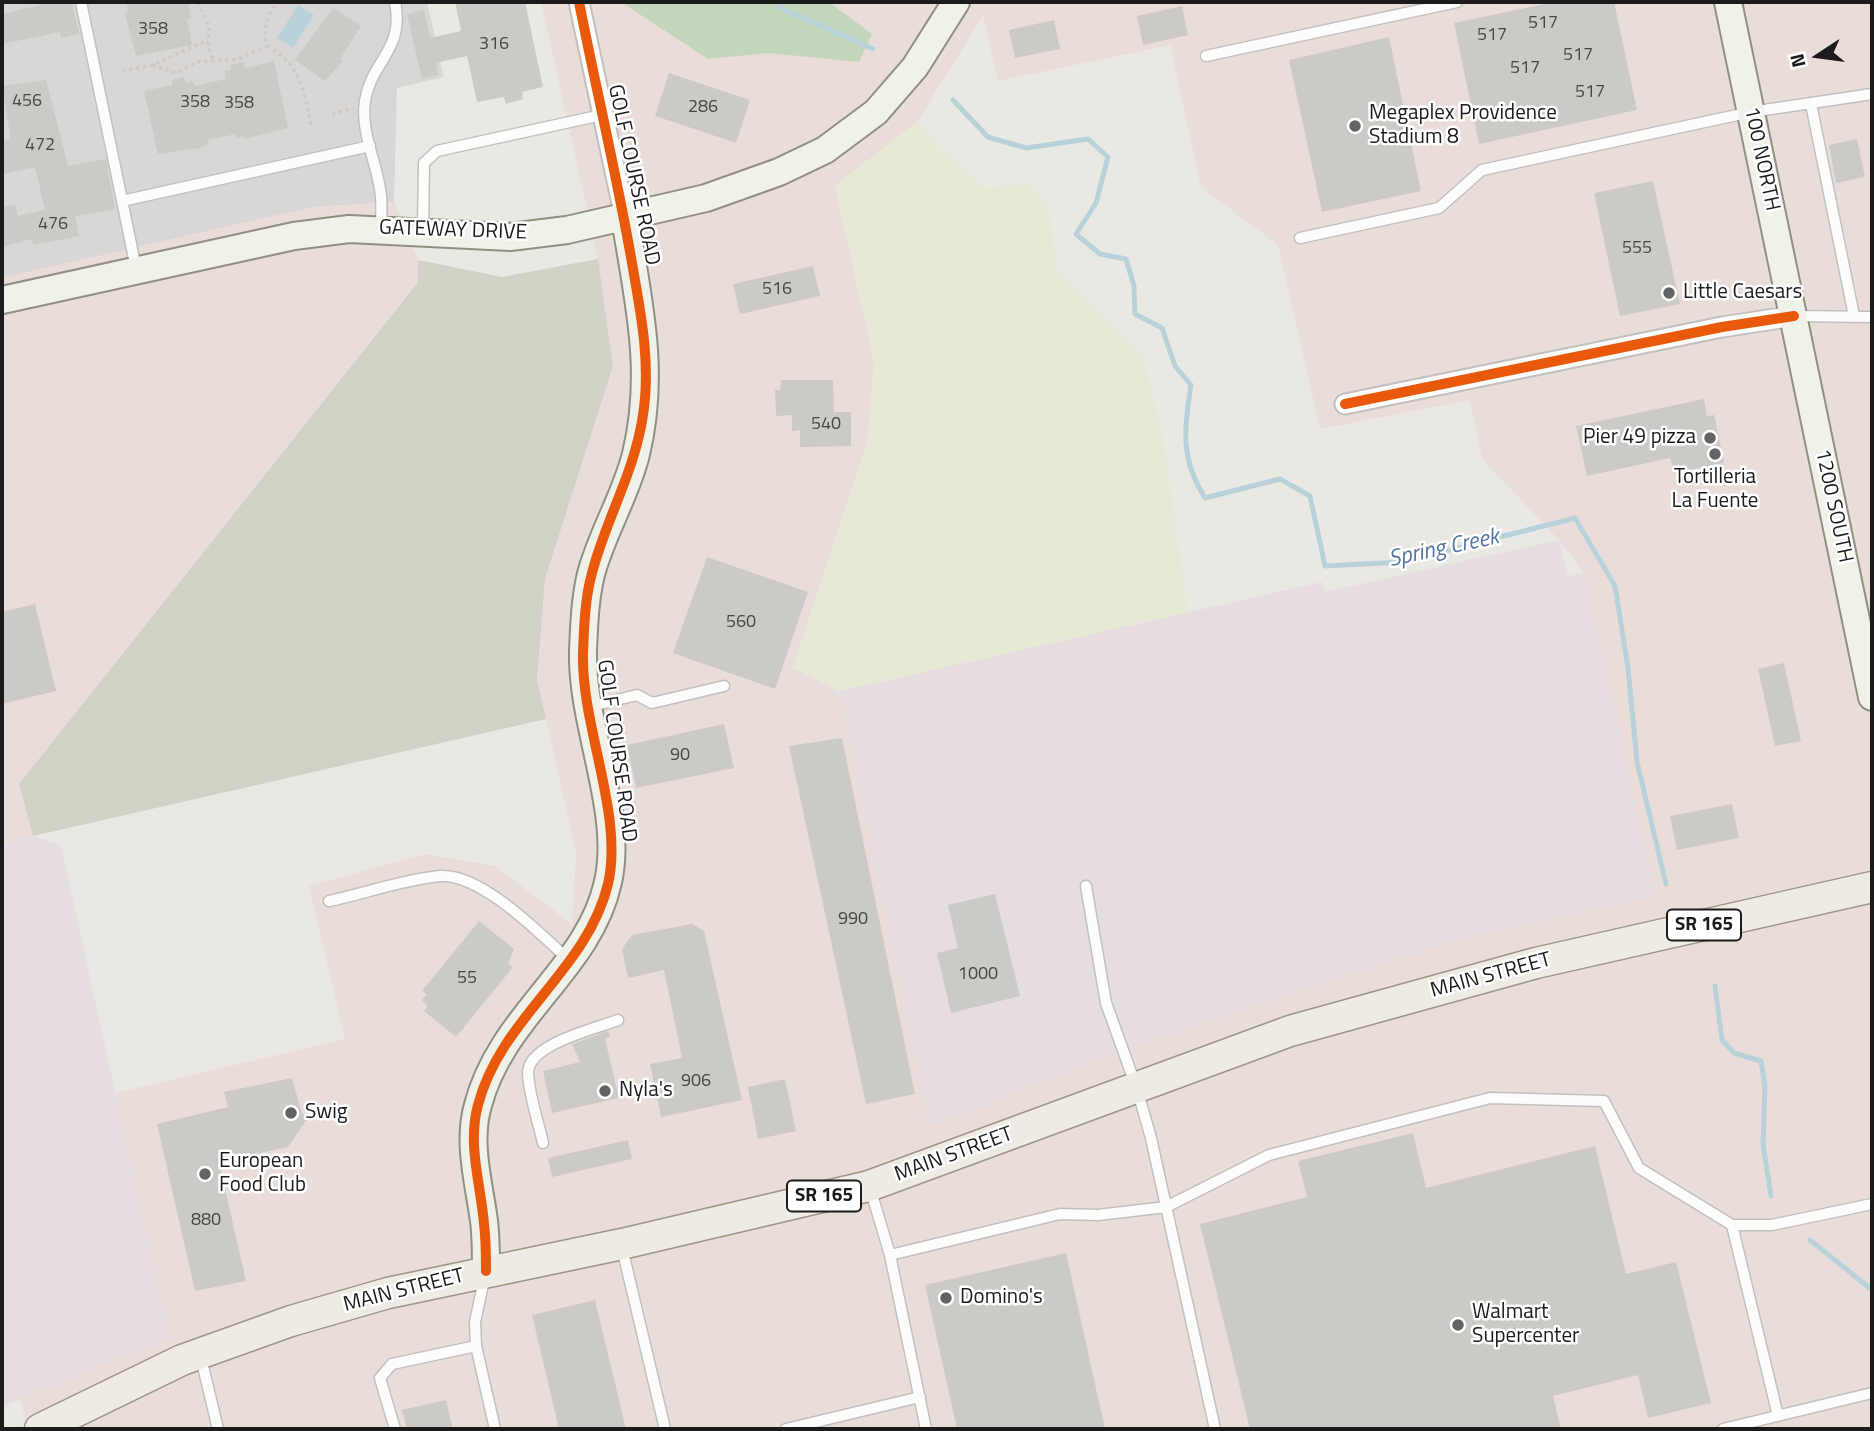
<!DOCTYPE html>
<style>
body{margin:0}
#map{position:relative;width:1874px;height:1431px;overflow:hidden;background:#e9e8e3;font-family:"Titillium Web",sans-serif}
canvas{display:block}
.frame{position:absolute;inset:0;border:4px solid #1b1b1b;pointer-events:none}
.north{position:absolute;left:1783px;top:21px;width:70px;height:70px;-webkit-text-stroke:5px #fff;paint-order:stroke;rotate:257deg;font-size:19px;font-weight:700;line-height:28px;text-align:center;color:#1b1b1b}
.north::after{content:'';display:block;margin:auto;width:24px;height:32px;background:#1b1b1b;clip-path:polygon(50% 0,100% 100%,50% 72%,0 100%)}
</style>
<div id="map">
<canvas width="1874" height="1431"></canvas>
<div class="frame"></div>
<div class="north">N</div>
</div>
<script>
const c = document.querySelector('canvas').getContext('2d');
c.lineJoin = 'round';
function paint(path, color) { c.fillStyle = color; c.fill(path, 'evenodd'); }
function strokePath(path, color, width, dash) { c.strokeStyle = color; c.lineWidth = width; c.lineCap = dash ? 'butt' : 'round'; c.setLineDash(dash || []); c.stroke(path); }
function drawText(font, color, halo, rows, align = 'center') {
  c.font = font + ' "Titillium Web",sans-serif'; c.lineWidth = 5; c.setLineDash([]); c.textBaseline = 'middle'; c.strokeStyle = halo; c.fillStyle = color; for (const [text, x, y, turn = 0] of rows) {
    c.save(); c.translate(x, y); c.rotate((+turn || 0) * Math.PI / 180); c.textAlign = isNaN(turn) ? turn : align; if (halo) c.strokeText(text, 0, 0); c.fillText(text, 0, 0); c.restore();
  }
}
paint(new Path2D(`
 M2,2H427L444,77L397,88L394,202L314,207L2,278Z`), '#d8d7d5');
paint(new Path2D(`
 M541,2H1872V1429H27L20,1398L169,1338L115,1093L345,1039L309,886L426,854L495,866L572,924L576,852L537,679L545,579L613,366L598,259ZM983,15L998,81L1170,45L1201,187L1278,245L1320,429L1470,400L1482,459L1559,540L1584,573L1656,896L1461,939L1295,992L1101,1058L929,1127L839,691L793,668L868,439L874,361L835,186L918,121Z
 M394,202L418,260V281L19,784L33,836L2,845V278L314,207Z`), '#eaddd9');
paint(new Path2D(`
 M1559,540L1568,576L1584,573L1656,896L1461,939L1295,992L1101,1058L929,1128L839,691L1322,582L1325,592Z
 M33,836L61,845L169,1338L2,1407V845Z`), '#e6dde1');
paint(new Path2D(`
 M598,259L613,366L545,579L537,679L546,719L33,836L19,784L418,282V260L502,277Z`), '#d1d1c6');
paint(new Path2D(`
 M918,121L942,151L987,189L1030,183L1049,208L1057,271L1143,358L1162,432L1188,612L839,691L793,668L868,439L874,360L835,186Z`), '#e7e9d7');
paint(new Path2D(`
 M621,2H829L872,34L859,62L768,53L708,59Z`), '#c3d6bb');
paint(new Path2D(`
 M298,5L314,15L293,48L277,38Z`), '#b9d2d9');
strokePath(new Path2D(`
 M774,2L785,10L873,49
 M953,100L988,137L1026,148L1088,139L1108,157L1096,203L1076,234L1100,254L1126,259L1134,286L1135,314L1162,328L1175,366L1191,385C1184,428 1180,459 1205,498L1280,479L1310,496L1325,566L1402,562L1575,518L1615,586L1628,668L1637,762L1666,884
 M1715,986L1722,1040L1734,1053L1761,1061L1765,1086L1763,1144L1771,1196
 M1810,1240L1872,1290`), '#b9d2d9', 5);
paint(new Path2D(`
 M53,2H72L79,34L61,38L60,32L2,44V14Z
 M131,2H188L191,18L187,19L192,45L136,56L125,13L128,12L127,4Z
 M455,2H525L543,87L522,92L523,99L506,104L504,97L477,102L467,56L436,63L438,75L422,79L407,14L424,10L430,38L461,31Z
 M1554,2H1614L1637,110L1479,144L1454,23Z
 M1182,6L1188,35L1143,45L1137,16Z
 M333,8L361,26L340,59L343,61L325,81L295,60Z
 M1054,20L1060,49L1015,58L1009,30Z
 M1389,37L1421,191L1322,212L1289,60Z
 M274,61L288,128L244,139V136L237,138L236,134L207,140L208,144L200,148L158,154L144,91L172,85V80L184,77L186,83L193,81L194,86L226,79L224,71L231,70L230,65L244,62L245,68Z
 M669,73L750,100L736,143L655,116Z
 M46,80L68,166L106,159L115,209L75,216L79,236L33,245L32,239L2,247V208L15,205L18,216L45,210L35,167L2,174V141L11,139L2,86Z
 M1857,139L1865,177L1836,183L1829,145Z
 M1653,181L1680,304L1620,316L1594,193Z
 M813,266L820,296L740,314L733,284Z
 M781,380H833L834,412H851V446L800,447V430L792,431V415L776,416L775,390H780Z
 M1704,399L1707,416L1714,415L1724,463L1674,473L1670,458L1587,476L1576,426Z
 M707,557L808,592L775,689L673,653Z
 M35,604L56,691L2,704V612Z
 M1784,663L1801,741L1775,746L1758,669Z
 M724,724L734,768L636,788L627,745Z
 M842,738L915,1094L866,1104L789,746Z
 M1732,804L1739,838L1677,850L1670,816Z
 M995,894L1020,996L951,1013L937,953L958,948L948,905Z
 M479,921L514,949L508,964L513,967L456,1037L424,1011L428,1006L422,1000L427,994L422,991Z
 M692,924L704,931L742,1100L661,1117L650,1064L682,1058L664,970L628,978L622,949L632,935Z
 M608,1031L610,1036L605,1039L619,1098L552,1113L543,1071L580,1062L572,1044Z
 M292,1078L302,1114L309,1116L288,1147L219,1162L246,1281L195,1291L157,1124L228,1107L224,1092Z
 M785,1079L796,1131L758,1139L748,1087Z
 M1413,1133L1426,1188L1595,1146L1626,1274L1676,1262L1711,1403L1648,1418L1638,1375L1553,1396L1561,1429H1250L1200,1224L1307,1197L1298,1161Z
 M628,1140L632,1159L552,1177L548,1158Z
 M1066,1253L1105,1429H957L925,1285Z
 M595,1300L626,1429H559L532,1315Z
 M446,1400L453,1429H407L402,1410Z`), '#cccac6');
const lane = new Path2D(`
 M81,2L136,268
 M1206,56L1457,2
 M1811,104L1854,316
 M122,201L370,146
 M381,228C381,218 382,207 381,196C378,165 360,132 365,101C371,61 405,50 395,2
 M423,231L424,163L437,151L602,115
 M1300,238L1439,208L1482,170L1751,112L1872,94
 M1794,316L1872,317
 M588,707L637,695L652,703L724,686
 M1086,886L1106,1003L1137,1089L1151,1138L1215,1429
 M329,901C363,894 405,879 440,876C481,873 539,933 569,960
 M543,1143C538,1121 529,1095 528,1073C528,1044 595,1029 618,1020
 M870,1188L890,1255L926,1429
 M1732,1225L1778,1416
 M622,1248L665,1429
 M890,1255L1060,1214L1098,1215L1166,1207L1269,1155L1490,1098L1604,1101L1639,1168L1732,1225H1772L1872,1204
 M485,1275L475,1322L476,1346L495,1429
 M201,1358L218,1429
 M395,1429L380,1378L392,1364L476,1346
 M786,1429L920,1397
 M1723,1429L1872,1393`);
const street = new Path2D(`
 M579,2L625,218
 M1345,404L1722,327L1794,316`);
const secondary = new Path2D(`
 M1728,2L1872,697
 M2,300L294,236L349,229L510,237L567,230L706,198L779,172L825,150L876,112L915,67L956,2
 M486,1271C486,1254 486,1237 484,1221C479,1183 467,1143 478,1105C502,1014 589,969 608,882C624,812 581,725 583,651C584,626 585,599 591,574C602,533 626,495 636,454C656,371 638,300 625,218`);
const primary = new Path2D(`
 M40,1429L182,1360L291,1321L388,1293L622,1244L869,1186L1290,1031L1536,963L1872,887`);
strokePath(lane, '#c0c0be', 13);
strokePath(street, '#c0c0be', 23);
strokePath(secondary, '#8e917e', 30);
strokePath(primary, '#9d9683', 33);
strokePath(new Path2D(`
 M198,2L209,27L208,46L213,59
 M267,46C302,64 304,94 312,129
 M152,65L176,73L197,62L238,59L267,46C263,29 266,15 278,2
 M122,71L152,65L208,40
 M332,114L353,108`), '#d3c8c6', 3.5, [3.5, 3.5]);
strokePath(lane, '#fcfcfb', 10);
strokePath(street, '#fcfcfb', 19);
strokePath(secondary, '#f0f1e9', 26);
strokePath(primary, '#eeebe4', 30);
strokePath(new Path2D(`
 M1345,404L1722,327L1794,316
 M486,1271C486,1255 486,1240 484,1224C481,1185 467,1145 478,1105C501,1017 587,971 608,884C624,815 581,726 583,653C584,627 585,598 592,573C606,519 635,471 643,415C651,364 641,314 632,263C617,176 596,89 579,2`), '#e8590c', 10);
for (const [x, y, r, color] of [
 [1355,126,7,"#636361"],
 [1669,293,7,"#636361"],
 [1710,438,7,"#636361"],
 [1715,454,7,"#636361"],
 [605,1091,7,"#636361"],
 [291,1113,7,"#636361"],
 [205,1174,7,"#636361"],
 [946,1298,7,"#636361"],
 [1458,1325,7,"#636361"]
]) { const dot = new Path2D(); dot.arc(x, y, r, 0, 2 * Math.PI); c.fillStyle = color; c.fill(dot); strokePath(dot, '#fff', 2.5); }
drawText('18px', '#474746', null, [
 ["517",1543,24],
 ["358",153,30],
 ["517",1492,36],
 ["316",494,45],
 ["517",1578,56],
 ["517",1525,69],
 ["517",1590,93],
 ["456",27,102],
 ["358",195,103],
 ["358",239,104],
 ["286",703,108],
 ["472",40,146],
 ["476",53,225],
 ["555",1637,249],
 ["516",777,290],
 ["540",826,425],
 ["560",741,623],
 ["90",680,756],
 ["990",853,920],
 ["1000",978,975],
 ["55",467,979],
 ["906",696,1082],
 ["880",206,1221]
]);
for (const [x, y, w] of [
 [1704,925,74],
 [824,1196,74]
]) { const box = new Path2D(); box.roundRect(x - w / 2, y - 15.5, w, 31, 5); c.fillStyle = '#fff'; c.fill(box); strokePath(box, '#1b1b1b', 2); }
drawText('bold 19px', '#1b1b1b', null, [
 ["SR 165",1704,925],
 ["SR 165",824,1196]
]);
drawText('21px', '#1b1b1b', '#fff', [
 ["Megaplex Providence",1369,114],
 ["Stadium 8",1369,138],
 ["Little Caesars",1683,293],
 ["Pier 49 pizza",1696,438,"right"],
 ["Tortilleria",1715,478,"center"],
 ["La Fuente",1715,502,"center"],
 ["Nyla's",619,1091],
 ["Swig",305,1113],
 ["European",219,1162],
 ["Food Club",219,1186],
 ["Domino's",960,1298],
 ["Walmart",1472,1313],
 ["Supercenter",1472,1337]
], 'left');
drawText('21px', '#1b1b1b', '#fff', [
 ["100 NORTH",1761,159,78],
 ["GOLF COURSE ROAD",633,175,78],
 ["GATEWAY DRIVE",453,231,2],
 ["1200 SOUTH",1833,506,78],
 ["GOLF COURSE ROAD",616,751,82],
 ["MAIN STREET",1491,976,-15],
 ["MAIN STREET",954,1155,-20],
 ["MAIN STREET",404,1291,-14]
]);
drawText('italic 23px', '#5175a0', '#fff', [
 ["Spring Creek",1444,549,-12]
]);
</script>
